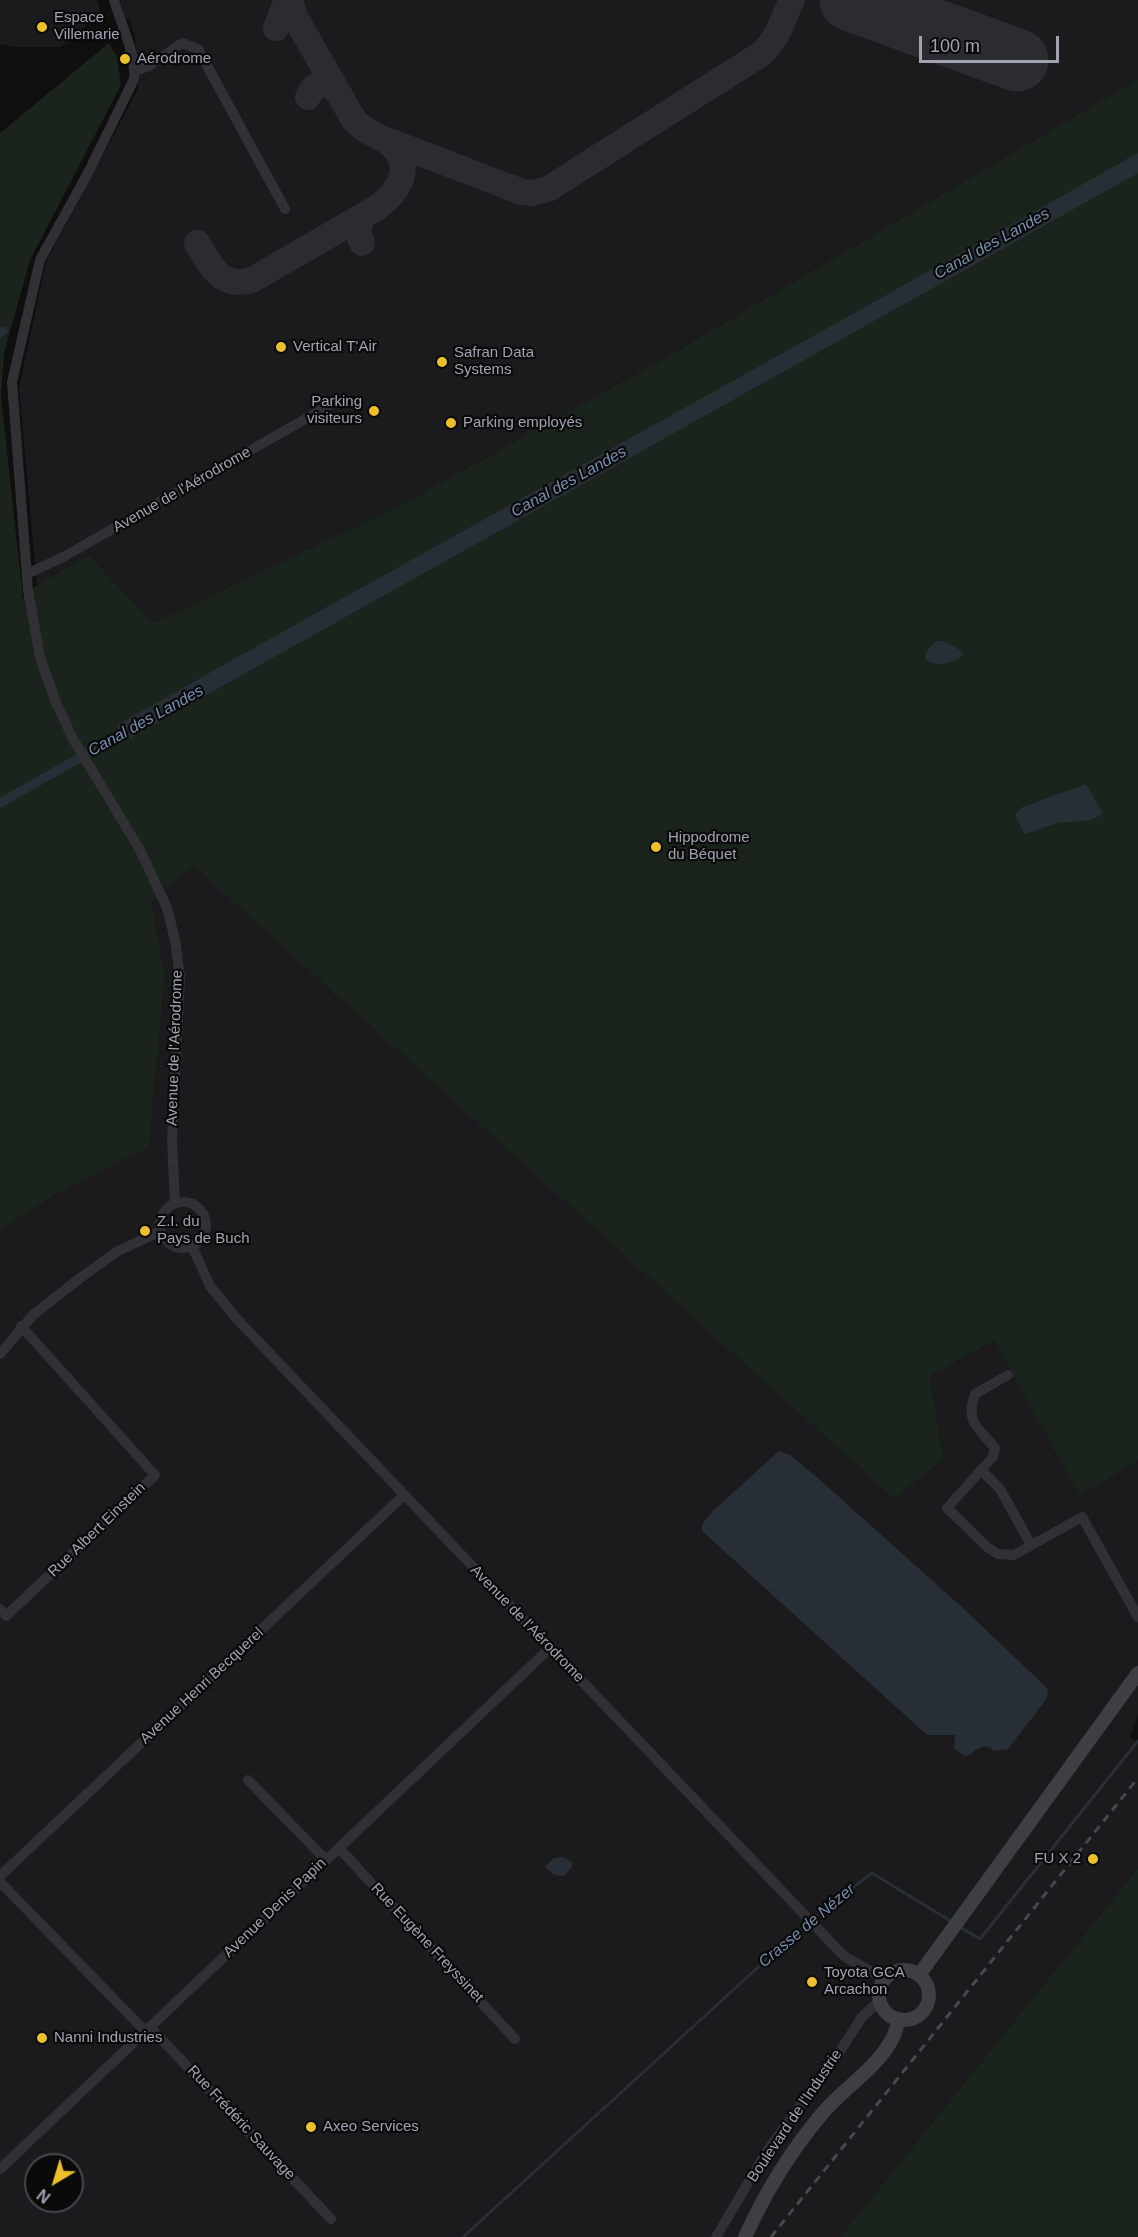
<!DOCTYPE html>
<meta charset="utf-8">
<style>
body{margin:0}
#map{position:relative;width:1138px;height:2237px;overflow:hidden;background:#0f0f10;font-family:Arial,sans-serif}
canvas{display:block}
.north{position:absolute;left:24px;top:2153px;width:60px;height:60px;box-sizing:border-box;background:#0a0a0b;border:2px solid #46484d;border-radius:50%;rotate:218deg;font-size:16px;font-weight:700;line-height:24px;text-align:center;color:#a0a4b1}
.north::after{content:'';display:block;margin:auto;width:21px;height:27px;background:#edbf2a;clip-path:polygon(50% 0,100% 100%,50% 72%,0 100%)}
.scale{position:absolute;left:919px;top:36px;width:140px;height:27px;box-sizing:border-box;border:3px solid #a0a4b1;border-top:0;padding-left:8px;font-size:18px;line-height:21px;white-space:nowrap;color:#a0a4b1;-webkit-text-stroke:4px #0a0a0b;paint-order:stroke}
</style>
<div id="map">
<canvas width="1138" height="2237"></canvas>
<div class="north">N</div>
<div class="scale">100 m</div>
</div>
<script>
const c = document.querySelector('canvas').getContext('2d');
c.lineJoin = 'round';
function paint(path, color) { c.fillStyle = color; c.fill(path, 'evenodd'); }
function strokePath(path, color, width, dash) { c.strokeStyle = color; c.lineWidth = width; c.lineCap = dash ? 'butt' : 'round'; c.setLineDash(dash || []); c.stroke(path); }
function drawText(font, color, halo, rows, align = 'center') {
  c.font = font + ' Arial,sans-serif'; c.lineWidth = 4.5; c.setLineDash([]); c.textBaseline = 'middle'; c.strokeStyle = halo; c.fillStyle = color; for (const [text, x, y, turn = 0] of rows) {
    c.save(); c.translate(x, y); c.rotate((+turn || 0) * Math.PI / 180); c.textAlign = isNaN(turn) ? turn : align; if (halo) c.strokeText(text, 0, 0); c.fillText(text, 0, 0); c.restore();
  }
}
paint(new Path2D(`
 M0,0H97L101,13L60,47H14L0,44Z
 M120,0H1138V79L658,362L401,505L153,623L89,555L37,585L19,388L46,262L138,89L139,67L133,46L136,42L130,20L125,19Z
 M193,864L894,1499L944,1459L930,1376L994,1341L1080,1494L1138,1461V1715L1130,1737L1138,1745V1868L840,2237H0V1230L58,1193L149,1147L165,976L152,903ZM36,2165H72V2201H36Z`), '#1b1b1d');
paint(new Path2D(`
 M109,43L117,57L121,85L30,260L4,353L1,396L23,599L37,585L89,555L153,623L401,505L658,362L1138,79V1461L1080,1495L994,1341L930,1376L944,1459L894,1499L193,865L152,903L165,976L149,1147L58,1193L0,1230V133Z
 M1138,1868V2237H840Z`), '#1b231d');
paint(new Path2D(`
 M1138,153V173L126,740L117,725C457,533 799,346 1138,153Z
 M937,641H944L962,651L963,655C954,664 935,668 925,659C926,650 930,646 937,641Z
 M1086,784L1103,814L1091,820L1057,823L1024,834L1015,814L1023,807Z
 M779,1451L790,1455L819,1479L965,1610L1047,1688L1048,1695L1045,1701L1008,1749L994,1751C982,1740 976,1752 965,1757L954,1748L955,1735H927L702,1531V1524L713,1511Z
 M563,1857L572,1862V1867L564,1876L554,1875L545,1867L554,1858Z`), '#282e35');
strokePath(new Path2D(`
 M960,1927L980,1939L1138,1741
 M463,2237L766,1960L829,1905L872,1873L952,1922`), '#282e35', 3);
strokePath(new Path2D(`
 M0,333L3,331
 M0,803L132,728`), '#282e35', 9);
strokePath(new Path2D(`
 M276,28L287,0
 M308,97L313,88L322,83L333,87L338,93
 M381,138L522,192L532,193L548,189L761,54C780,37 781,21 792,0
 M197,243C211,266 220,289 252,280L378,207C401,190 416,162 386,141C374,133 363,131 354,120L295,17L290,0
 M362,243C357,231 357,225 366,214`), '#2b2c2f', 26);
strokePath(new Path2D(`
 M851,0L1017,60`), '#2b2c2f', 63);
strokePath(new Path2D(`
 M114,0C121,25 136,53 134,79L88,173L40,260L12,382L28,590L40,657L55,700L73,739L140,850L167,908L175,940L180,977L172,1140L175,1204
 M135,71L149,66L182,43L198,49L285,209
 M27,574L65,556L335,402
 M160 1225a23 23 0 1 1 46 0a23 23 0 1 1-46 0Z
 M192,1246L210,1286L236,1318L839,1951L847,1958L885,1979
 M0,1354L33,1315L80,1278L118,1251L161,1231
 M1008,1375L975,1394C965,1423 978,1427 995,1448L993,1457L947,1508L987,1547L998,1554L1014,1555L1082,1517L1138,1617
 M981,1470L1000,1489L1031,1545
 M0,1609L6,1616L155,1475L21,1326
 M248,1780L326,1860
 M339,1848L515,2039
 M0,1876L404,1495
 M0,1882L145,2031
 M150,2027L331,2219
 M0,2169L550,1648
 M716,2237L767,2151L837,2056L862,2017L880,2000`), '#303035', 10);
strokePath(new Path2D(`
 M879 1995a25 25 0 1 1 50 0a25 25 0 1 1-50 0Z
 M919,1975L1138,1673
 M745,2237C765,2193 790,2152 821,2115C842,2089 875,2070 891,2041C895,2035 897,2026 899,2019`), '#3e3f45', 14);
strokePath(new Path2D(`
 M771,2237L1138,1778`), '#47484e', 3, [8, 6]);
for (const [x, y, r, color] of [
 [42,27,6,"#edbf2a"],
 [125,59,6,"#edbf2a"],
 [281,347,6,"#edbf2a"],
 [442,362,6,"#edbf2a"],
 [374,411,6,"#edbf2a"],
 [451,423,6,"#edbf2a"],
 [656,847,6,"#edbf2a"],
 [145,1231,6,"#edbf2a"],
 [1093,1859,6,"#edbf2a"],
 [812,1982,6,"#edbf2a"],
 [42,2038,6,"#edbf2a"],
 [311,2127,6,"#edbf2a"]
]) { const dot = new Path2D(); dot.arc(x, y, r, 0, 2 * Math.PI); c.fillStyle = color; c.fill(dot); strokePath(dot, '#0a0a0b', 2); }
drawText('15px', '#a0a4b1', '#0a0a0b', [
 ["Espace",54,18],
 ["Villemarie",54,35],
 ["Aérodrome",137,59],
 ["Vertical T'Air",293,347],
 ["Safran Data",454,353],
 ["Systems",454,370],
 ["Parking",362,402,"right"],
 ["visiteurs",362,419,"right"],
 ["Parking employés",463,423],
 ["Hippodrome",668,838],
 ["du Béquet",668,855],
 ["Z.I. du",157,1222],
 ["Pays de Buch",157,1239],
 ["FU X 2",1081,1859,"right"],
 ["Toyota GCA",824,1973],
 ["Arcachon",824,1990],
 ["Nanni Industries",54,2038],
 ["Axeo Services",323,2127]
], 'left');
drawText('15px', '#a0a4b1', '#0a0a0b', [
 ["Avenue de l'Aérodrome",182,490,-30],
 ["Avenue de l'Aérodrome",175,1048,-88],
 ["Rue Albert Einstein",97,1530,-44],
 ["Avenue de l'Aérodrome",527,1624,46],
 ["Avenue Henri Becquerel",202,1686,-43],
 ["Avenue Denis Papin",275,1908,-44],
 ["Rue Eugène Freyssinet",427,1943,47],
 ["Boulevard de l'Industrie",795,2116,-56],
 ["Rue Frédéric Sauvage",241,2123,47]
]);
drawText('italic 16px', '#778eac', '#0a0a0b', [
 ["Canal des Landes",992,244,-29],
 ["Canal des Landes",569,482,-29],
 ["Canal des Landes",146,721,-29],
 ["Crasse de Nézer",807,1926,-40]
]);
</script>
